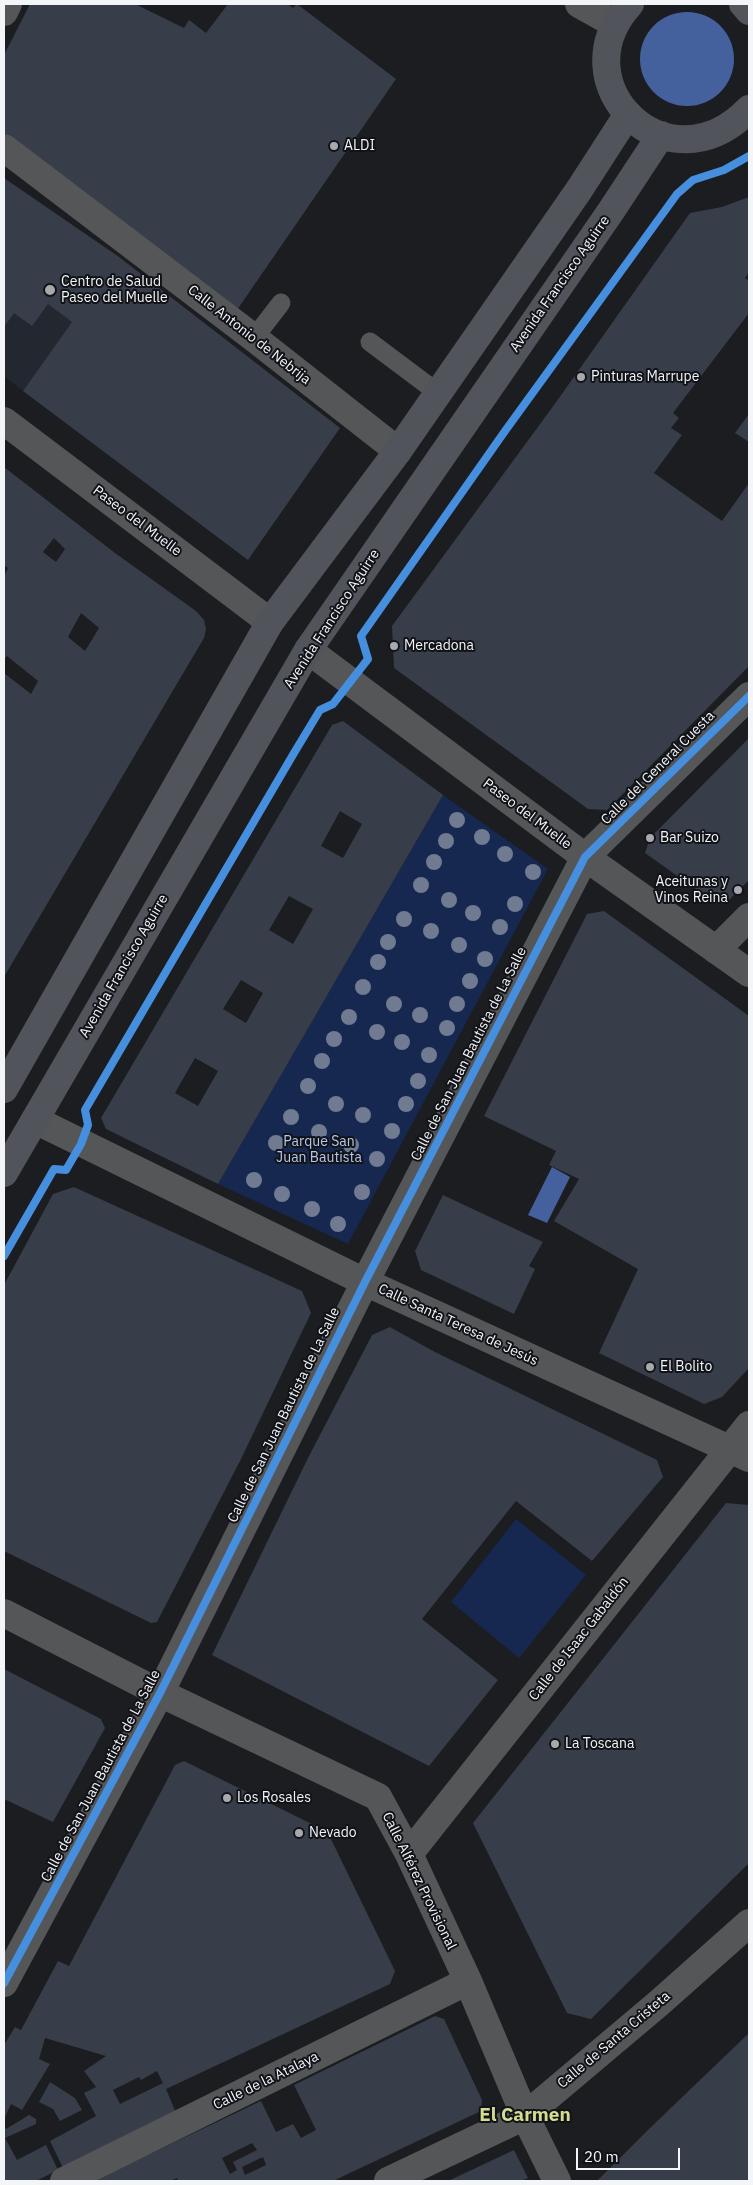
<!DOCTYPE html>
<meta charset="utf-8">
<style>
body{margin:0}
#map{position:relative;width:753px;height:2185px;overflow:hidden;background:#1b1d20;font-family:"IBM Plex Sans",sans-serif}
canvas{display:block}
.frame{position:absolute;inset:0;border:5px solid #f3f5f8;pointer-events:none}
.scale{position:absolute;left:576px;top:2148px;width:104px;height:22px;box-sizing:border-box;border:2px solid #f3f5f8;border-top:0;padding-left:6px;font-size:15px;line-height:18px;white-space:nowrap;color:#f3f5f8;-webkit-text-stroke:4px #111318;paint-order:stroke}
</style>
<div id="map">
<canvas width="753" height="2185"></canvas>
<div class="frame"></div>
<div class="scale">20 m</div>
</div>
<script>
const c = document.querySelector('canvas').getContext('2d');
c.lineJoin = 'round';
function paint(path, color) { c.fillStyle = color; c.fill(path, 'evenodd'); }
function strokePath(path, color, width, dash) { c.strokeStyle = color; c.lineWidth = width; c.lineCap = dash ? 'butt' : 'round'; c.setLineDash(dash || []); c.stroke(path); }
function drawText(font, color, halo, rows, align = 'center') {
  c.font = font + ' "IBM Plex Sans",sans-serif'; c.lineWidth = 4; c.setLineDash([]); c.textBaseline = 'middle'; c.strokeStyle = halo; c.fillStyle = color; for (const [text, x, y, turn = 0] of rows) {
    c.save(); c.translate(x, y); c.rotate((+turn || 0) * Math.PI / 180); c.textAlign = isNaN(turn) ? turn : align; if (halo) c.strokeText(text, 0, 0); c.fillText(text, 0, 0); c.restore();
  }
}
paint(new Path2D(`
 M4,178L119,257L23,391L4,376Z`), '#232830');
paint(new Path2D(`
 M443,795L548,869L348,1244L218,1184Z
 M516,1519L586,1575L519,1658L451,1602Z`), '#16284f');
paint(new Path2D(`
 M640 59a47 47 0 1 1 94 0a47 47 0 1 1-94 0Z
 M552,1167L570,1177L547,1223L528,1215Z`), '#44619e');
paint(new Path2D(`
 M30,4H135L184,28L189,20L206,33L228,4H287L293,8L297,4L396,79L237,310L4,133V55Z
 M4,178L119,257L340,428L248,560L23,391L72,322L48,304L32,326L14,313L4,327Z
 M749,197V272L745,278L749,281V313L673,413L679,418L671,428L682,435L654,473L722,521L749,483V666L607,810L588,809L394,668L392,626L554,405L690,213L722,207Z
 M749,414V442L735,433Z
 M4,467L115,553L196,611L204,620L206,629L204,638L4,977V673L31,694L38,681L7,656L4,659V576L8,568L4,565ZM54,538L65,549L56,562L43,552ZM81,613L99,628L85,651L68,637Z
 M343,721L443,795L218,1184L106,1129L101,1118L332,725ZM340,811L362,824L343,858L321,846ZM289,896L313,909L293,944L269,930ZM241,980L263,993L246,1023L223,1009ZM195,1058L218,1071L198,1106L175,1093Z
 M749,738V880L726,903L717,904L645,853L650,838Z
 M604,911L749,1016V1368L722,1397L704,1404L599,1353L638,1269L554,1221L579,1179L549,1165L556,1151L484,1116L587,914Z
 M74,1187L302,1291L311,1313L241,1459L157,1622L151,1623L4,1551V1285L53,1194Z
 M443,1195L543,1242L529,1266L535,1269L514,1314L421,1270L415,1251Z
 M390,1327L435,1352L657,1460L663,1477L592,1561L516,1501L422,1619L498,1680L429,1766L212,1655L309,1456L372,1335Z
 M726,1503L749,1505V1863L591,2019L567,2013L473,1823Z
 M4,1669L101,1719L105,1728L53,1822L4,1799Z
 M184,1761L324,1830L330,1837L395,1971L390,1984L166,2089L176,2113L63,2168L50,2141L96,2116L84,2093L96,2087L84,2071L106,2056L45,2038L39,2059L50,2064L22,2110L11,2104L4,2119V2045L15,2027L21,2030L58,1961L69,1966L175,1765ZM157,2071L163,2083L120,2104L113,2090L139,2077L141,2080Z
 M435,2016L444,2019L482,2100L481,2111L333,2181H178L177,2178L171,2181H93L261,2101L276,2132L293,2124L301,2138L316,2130L294,2085ZM252,2143L257,2150L233,2162L237,2170L230,2174L222,2158ZM263,2157L266,2165L245,2175L242,2167Z
 M749,2033V2181H597L650,2128Z
 M50,2082L75,2098L82,2110L60,2121L53,2109L39,2102Z
 M29,2115L36,2119V2124L5,2138L17,2160L46,2145L58,2170L36,2181H4V2126L6,2129Z
 M514,2150L528,2178L521,2181H448Z`), '#373d49');
strokePath(new Path2D(`
 M254,338L281,303
 M370,342L438,393`), '#555657', 19);
strokePath(new Path2D(`
 M579,4L615,24
 M4,148L254,338L398,451
 M4,421L270,622
 M308,650L585,857L749,973
 M716,950L749,917
 M35,1120L365,1282L749,1458
 M4,1613L160,1693L378,1797L409,1854L468,1981L525,2116L557,2181
 M409,1854L749,1425
 M4,1983L160,1693L365,1282L585,857L749,696
 M64,2181L468,1981
 M388,2181L525,2116L659,2003L749,1923`), '#555657', 28);
strokePath(new Path2D(`
 M4,12L8,4`), '#555657', 28);
strokePath(new Path2D(`
 M630,4C557,84 668,193 749,109
 M743,4L749,11
 M4,1089L270,622L398,451L579,190L628,114
 M4,1173L308,650L611,211L661,135`), '#51545a', 28);
strokePath(new Path2D(`
 M4,1256L54,1169L66,1170L81,1144L88,1125L85,1110L294,753L320,710L333,704L368,659L361,636L505,431L677,194L693,180L724,170L749,156
 M4,1983L160,1693L365,1282L585,857L749,696`), '#468fdf', 8);
c.fillStyle = '#707b91';
for (const [x, y] of [
 [457,820],
 [482,837],
 [446,841],
 [505,854],
 [434,862],
 [533,872],
 [421,885],
 [449,900],
 [515,904],
 [473,913],
 [404,919],
 [500,927],
 [431,931],
 [388,942],
 [459,945],
 [485,959],
 [378,962],
 [470,981],
 [363,987],
 [394,1004],
 [457,1004],
 [420,1015],
 [349,1017],
 [447,1028],
 [377,1032],
 [334,1039],
 [402,1042],
 [429,1055],
 [322,1061],
 [418,1081],
 [308,1086],
 [336,1104],
 [406,1104],
 [363,1115],
 [291,1117],
 [392,1131],
 [319,1132],
 [276,1143],
 [351,1145],
 [377,1159],
 [254,1180],
 [362,1192],
 [282,1194],
 [312,1209],
 [338,1224]
]) { c.beginPath(); c.arc(x, y, 8, 0, 2 * Math.PI); c.fill(); }
for (const [x, y, r, color] of [
 [334,146,5,"#a7a9ac"],
 [50,290,6,"#a7a9ac"],
 [581,377,5,"#a7a9ac"],
 [394,646,5,"#a7a9ac"],
 [650,838,5,"#a7a9ac"],
 [738,890,5,"#a7a9ac"],
 [650,1367,5,"#a7a9ac"],
 [555,1744,5,"#a7a9ac"],
 [227,1798,5,"#a7a9ac"],
 [299,1833,5,"#a7a9ac"]
]) { const dot = new Path2D(); dot.arc(x, y, r, 0, 2 * Math.PI); c.fillStyle = color; c.fill(dot); strokePath(dot, '#111318', 2); }
drawText('14px', '#f3f5f8', '#111318', [
 ["ALDI",344,146],
 ["Centro de Salud",61,282],
 ["Paseo del Muelle",61,298],
 ["Pinturas Marrupe",591,377],
 ["Mercadona",404,646],
 ["Bar Suizo",660,838],
 ["Aceitunas y",728,882,"right"],
 ["Vinos Reina",728,898,"right"],
 ["El Bolito",660,1367],
 ["La Toscana",565,1744],
 ["Los Rosales",237,1798],
 ["Nevado",309,1833]
], 'left');
drawText('14px', '#f3f5f8', '#111318', [
 ["Avenida Francisco Aguirre",560,284,-55],
 ["Calle Antonio de Nebrija",249,335,38],
 ["Paseo del Muelle",137,521,37],
 ["Avenida Francisco Aguirre",332,619,-57],
 ["Calle del General Cuesta",658,768,-45],
 ["Paseo del Muelle",527,814,37],
 ["Avenida Francisco Aguirre",124,966,-60],
 ["Calle de San Juan Bautista de La Salle",469,1054,-63],
 ["Calle Santa Teresa de Jesús",458,1325,25],
 ["Calle de San Juan Bautista de La Salle",284,1415,-64],
 ["Calle de Isaac Gabaldón",579,1639,-52],
 ["Calle de San Juan Bautista de La Salle",101,1776,-62],
 ["Calle Alférez Provisional",419,1881,64],
 ["Calle de Santa Cristeta",614,2040,-40],
 ["Calle de la Atalaya",266,2081,-26]
]);
drawText('14px', '#b5c8ed', '#111318', [
 ["Parque San",319,1142],
 ["Juan Bautista",319,1158]
]);
drawText('bold 19px', '#d4dd8f', '#111318', [
 ["El Carmen",525,2116]
]);
</script>
